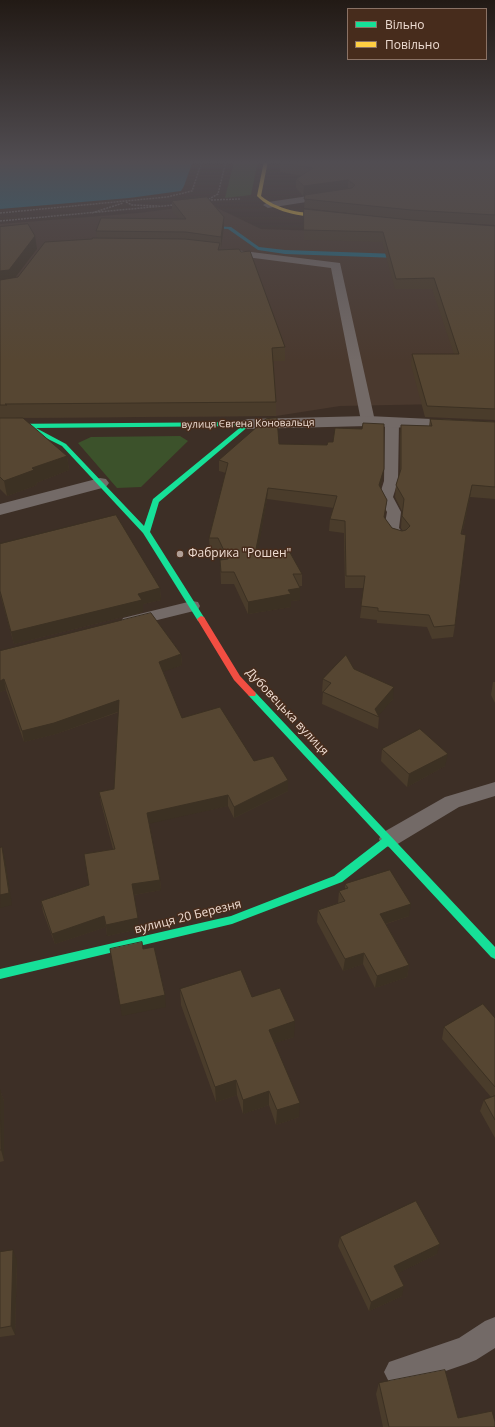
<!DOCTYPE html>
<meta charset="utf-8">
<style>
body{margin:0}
#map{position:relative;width:495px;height:1427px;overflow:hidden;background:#3d2f26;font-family:"Open Sans",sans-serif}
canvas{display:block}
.legend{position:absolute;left:347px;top:8px;width:140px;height:52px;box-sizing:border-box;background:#472c1c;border:1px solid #8a7265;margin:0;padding:5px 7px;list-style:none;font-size:12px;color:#eedcd2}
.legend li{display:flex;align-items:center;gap:8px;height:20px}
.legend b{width:20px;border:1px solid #8a7265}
</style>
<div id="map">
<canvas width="495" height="1427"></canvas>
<ul class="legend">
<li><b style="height:5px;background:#16e098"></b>Вільно</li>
<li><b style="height:5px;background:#ffcf43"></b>Повільно</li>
</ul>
</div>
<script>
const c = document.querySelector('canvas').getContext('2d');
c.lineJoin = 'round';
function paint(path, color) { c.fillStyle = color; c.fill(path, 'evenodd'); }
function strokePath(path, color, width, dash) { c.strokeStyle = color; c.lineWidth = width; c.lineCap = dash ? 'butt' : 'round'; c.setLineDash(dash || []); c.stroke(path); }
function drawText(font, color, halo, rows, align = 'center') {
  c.font = font + ' "Open Sans",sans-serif'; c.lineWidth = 3; c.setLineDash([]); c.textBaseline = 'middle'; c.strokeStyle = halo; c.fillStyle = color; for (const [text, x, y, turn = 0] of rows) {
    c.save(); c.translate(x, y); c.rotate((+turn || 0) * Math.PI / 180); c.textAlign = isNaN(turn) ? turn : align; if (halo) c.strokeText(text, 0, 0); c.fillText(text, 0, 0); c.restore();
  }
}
paint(new Path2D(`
 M209,204L261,229L349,232L495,234V403L340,406L276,416L0,418V224L138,213Z`), '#4a392e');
paint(new Path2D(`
 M234,161H258L251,195L225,198Z
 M180,436L188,441L141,487L117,488L78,443L91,437Z`), '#3c522b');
paint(new Path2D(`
 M0,161H193L184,186L181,191L129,198L0,209Z`), '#216b83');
paint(new Path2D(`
 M212,226L231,227L259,247L285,250L398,254L401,256L398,258L285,254L258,250L228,229L210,228V227Z`), '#216b83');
strokePath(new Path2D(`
 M211,200L240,199
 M206,201L218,194L226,161
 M126,202L132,205L159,206
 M0,213L167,197L192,191L202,161
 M92,213L123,203
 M0,221L174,205`), '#6f6662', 1.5, [2, 1]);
paint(new Path2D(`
 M329,193L332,194L334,196L332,198L268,208L263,205L268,202Z
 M227,249L340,263L375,421L373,424H363L361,421L331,268L223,254L222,252Z
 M392,418L397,419L399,422L398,481L393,497L401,512L399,528L407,538L404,541C394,544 389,537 384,529L387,512L379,497L384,481L385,422L387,419Z
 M192,601L198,602L200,606L198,610L129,627L123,626L121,622L123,618Z
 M495,782V796L459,807L396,845L389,847L382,845L379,839L382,833L445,797Z
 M495,1317V1348L476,1360L466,1364L399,1387L389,1382L384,1372L389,1362L459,1338L485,1321Z`), '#736a67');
paint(new Path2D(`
 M368,416L495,422V432L368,426L248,429L242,427L240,424L242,421L248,419Z
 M100,478L106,479L109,483L106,487L0,515V504Z`), '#736a67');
paint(new Path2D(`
 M248,422L250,423V425L159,502L150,532L205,619L201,622L198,621L143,533L62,446L26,428H0V424ZM242,426L153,499L144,526L66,444L36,428Z
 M252,691L255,692L495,947V959L491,957L388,846L342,882L232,924L0,979V969L231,916L334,876L382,839L249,696L248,694Z`), '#16e098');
paint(new Path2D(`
 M264,161H268L261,196C282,213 308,213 333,215H335V217C311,219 274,214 257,196Z`), '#ffcf43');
paint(new Path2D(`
 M201,616L204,617L240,676L255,692L256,694L255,696H249L234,680L197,619Z`), '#f24e42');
paint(new Path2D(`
 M279,161H495V225L410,220L304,208L305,195L303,196L296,188V179L302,176L280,172V163L279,162Z
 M172,201L224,227L221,247H220V250L285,347V361H273L276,402V416L15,418L67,456L69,470L36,483L37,485L7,496L0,489V227L37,249L15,277H18L92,239L97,238L96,231L179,219L172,211Z
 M304,209L411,220L495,226V420L425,417L411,365L412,354H454L432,289H395L382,242L304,240Z
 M430,419L495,422V499L470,497L462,534L455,625L453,637L432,639L427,627L377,623V620L360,618L364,588H345L344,533L329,531L330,519L334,508L267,499L257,554L302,574V586H300V600L291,601V607L248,614L234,584H221L220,560H223L219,550H210L209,538L226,473L219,471V460L279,444L382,481L380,488L387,500L384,518L392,528L402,531H403L401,528L402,511L395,497L396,485L400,473V436L401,425L429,426Z
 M0,544L160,588L161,600L143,604V612L14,644L0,594Z
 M0,651L181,654L182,665L163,671L182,718L254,761L288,780V791L234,818L228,806L149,823L160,880L161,890L134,895L139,929L107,936L106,927L55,944L43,912L41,901L89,885L113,849L101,803L99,792L114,789L119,712L56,734L24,742L6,690L0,692Z
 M354,669L393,699L378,715L379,717L378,729L322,704L323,692L322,691L323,679Z
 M493,682H495V703L491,695Z
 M382,749L445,766L407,787L381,761Z
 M345,884L409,916L386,924L409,965L407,977L375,988L363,964L343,971L317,922L318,910L338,903L339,891L345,889Z
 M180,989L252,997L294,1037L275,1043L299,1117L276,1125L269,1105L243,1114L237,1095L216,1102L181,1005Z
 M495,1018V1138L480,1111L484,1100L491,1097L442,1039L444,1027Z
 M0,1090L4,1101V1161L0,1162Z
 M340,1237L437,1254L398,1273L402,1296L369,1311L338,1246Z
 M0,1252L17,1260L15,1335L0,1337Z
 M379,1383L458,1418L495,1427H383L376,1394Z`), '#4a3c2b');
paint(new Path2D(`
 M348,180V190L303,196L304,186Z
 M224,217V227L221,247V237Z
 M35,236L37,249L11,283L0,285V271Z
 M67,456L69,470L36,483L37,485L7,496L4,481L32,468Z
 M384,469L382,481L378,497L379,485Z
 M472,485L470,497L459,546L461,534Z
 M268,488L267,499L255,567V554Z
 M160,588L161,600L143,604V612L14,644L11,632L138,594Z
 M300,588V600L291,601V607L248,614V602L288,590Z
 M181,654L182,665L160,673L159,662Z
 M4,679L6,690L0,692V681Z
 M394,687L393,699L378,716L375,709Z
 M119,700L120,711L56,734L24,742L22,731Z
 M448,754L445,766L407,787L409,774Z
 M288,780V791L234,818V807Z
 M228,795V806L148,824L147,813Z
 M2,847L5,859L12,905L0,908Z
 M160,880L161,890L133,895L132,884Z
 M411,904L409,916L379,926L380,914Z
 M104,916L106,927L55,944L52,934Z
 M138,918L139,929L107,936L106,925Z
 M364,953L363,964L343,971L345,959Z
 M409,965L407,977L375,988L377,976Z
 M165,995L166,1007L122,1016L120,1005Z
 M295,1021L294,1037L269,1045V1030Z
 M236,1080L237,1095L216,1102L215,1087Z
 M0,1090L4,1101V1161L1,1150Z
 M269,1091V1105L243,1114V1100Z
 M300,1103L299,1117L276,1125L277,1110Z
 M440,1244L437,1254L392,1276L394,1266Z
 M13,1250L17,1260L15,1335L11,1326Z
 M404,1286L402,1296L369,1311L371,1302Z`), '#3c3123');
const building = new Path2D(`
 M280,161H495V215L411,210L304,199L305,195L352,188L355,185L348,180L304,186L296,179L313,168L280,163Z
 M207,197L224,217L221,237L186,232L96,231L101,218L186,219L172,201Z
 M304,209L411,220L495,226V409L427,406L412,354H459L434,278L396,279L383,232L304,230Z
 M28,224L35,236L9,270L0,271V227Z
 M93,238L185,239L220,243L218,250L239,249L241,252L250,251L285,347L272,348L276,402L5,404L7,405H0V280L18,277L45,242L92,239Z
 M0,418H23L67,456L32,468L34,470L4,481L0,477Z
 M277,418L279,444L327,445L328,442H333L335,428L362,429L363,423L384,424V469L379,485L387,500L384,517L392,528L402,531L406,530L410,526L402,516L404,499L396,485L401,469V425L432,426L430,419L495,422V487L472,485L461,534L466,535L455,625L434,627L429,615L378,611V608L361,606L365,576H346L345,521L330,519L337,496L268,488L255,554L288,549L302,574H293L300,588L288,590L291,594L248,602L234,572H221L220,560L228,559L218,538H209L228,463L219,460L266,419Z
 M116,515L160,588L138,594L142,600L11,632L0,591V544Z
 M151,613L181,654L159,662L182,718L220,707L254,761L273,756L288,780L234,807L228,795L147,813L160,880L132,884L138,918L106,925L104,916L52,934L41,901L89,885L84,854L115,849L99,792L114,789L119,700L54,723L22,731L4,679L0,681V651Z
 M346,655L354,669L394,687L375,709L379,717L323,692L331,683L323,679Z
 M420,729L448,754L409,774L382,749Z
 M2,847L9,893L0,895V848Z
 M390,870L411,904L380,914L409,965L377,976L364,953L345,959L318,910L345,901L339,891L348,888L345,884Z
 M142,942L143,949L154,947L165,995L120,1005L110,949Z
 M241,970L252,997L280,988L295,1021L269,1030L300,1103L277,1110L269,1091L243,1100L236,1080L215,1087L180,989Z
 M483,1004L495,1018V1087L444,1027Z
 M0,1090L1,1150H0Z
 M495,1096V1120L484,1100Z
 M416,1201L440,1244L394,1266L404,1286L371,1302L340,1237Z
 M13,1250L11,1326L0,1328V1252Z
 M445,1370L458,1418L492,1411L495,1422V1427H389L379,1383Z`);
paint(building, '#564632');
strokePath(building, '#3c3123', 1);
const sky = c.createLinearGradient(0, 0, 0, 361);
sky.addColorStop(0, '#221a15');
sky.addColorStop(0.45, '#514d52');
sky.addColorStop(1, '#514d5200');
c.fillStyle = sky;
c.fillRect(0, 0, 495, 361);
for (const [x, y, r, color] of [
 [180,554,4,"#b09f96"]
]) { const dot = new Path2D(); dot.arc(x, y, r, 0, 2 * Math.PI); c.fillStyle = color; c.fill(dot); strokePath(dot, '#472c1c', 1.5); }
drawText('10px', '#eedcd2', '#472c1c', [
 ["вулиця Євгена Коновальця",248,424,-1]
]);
drawText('12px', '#eedcd2', '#472c1c', [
 ["Фабрика \"Рошен\"",188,554]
], 'left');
drawText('12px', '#eedcd2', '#472c1c', [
 ["Дубовецька вулиця",287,712,47],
 ["вулиця 20 Березня",188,917,-14]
]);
</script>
